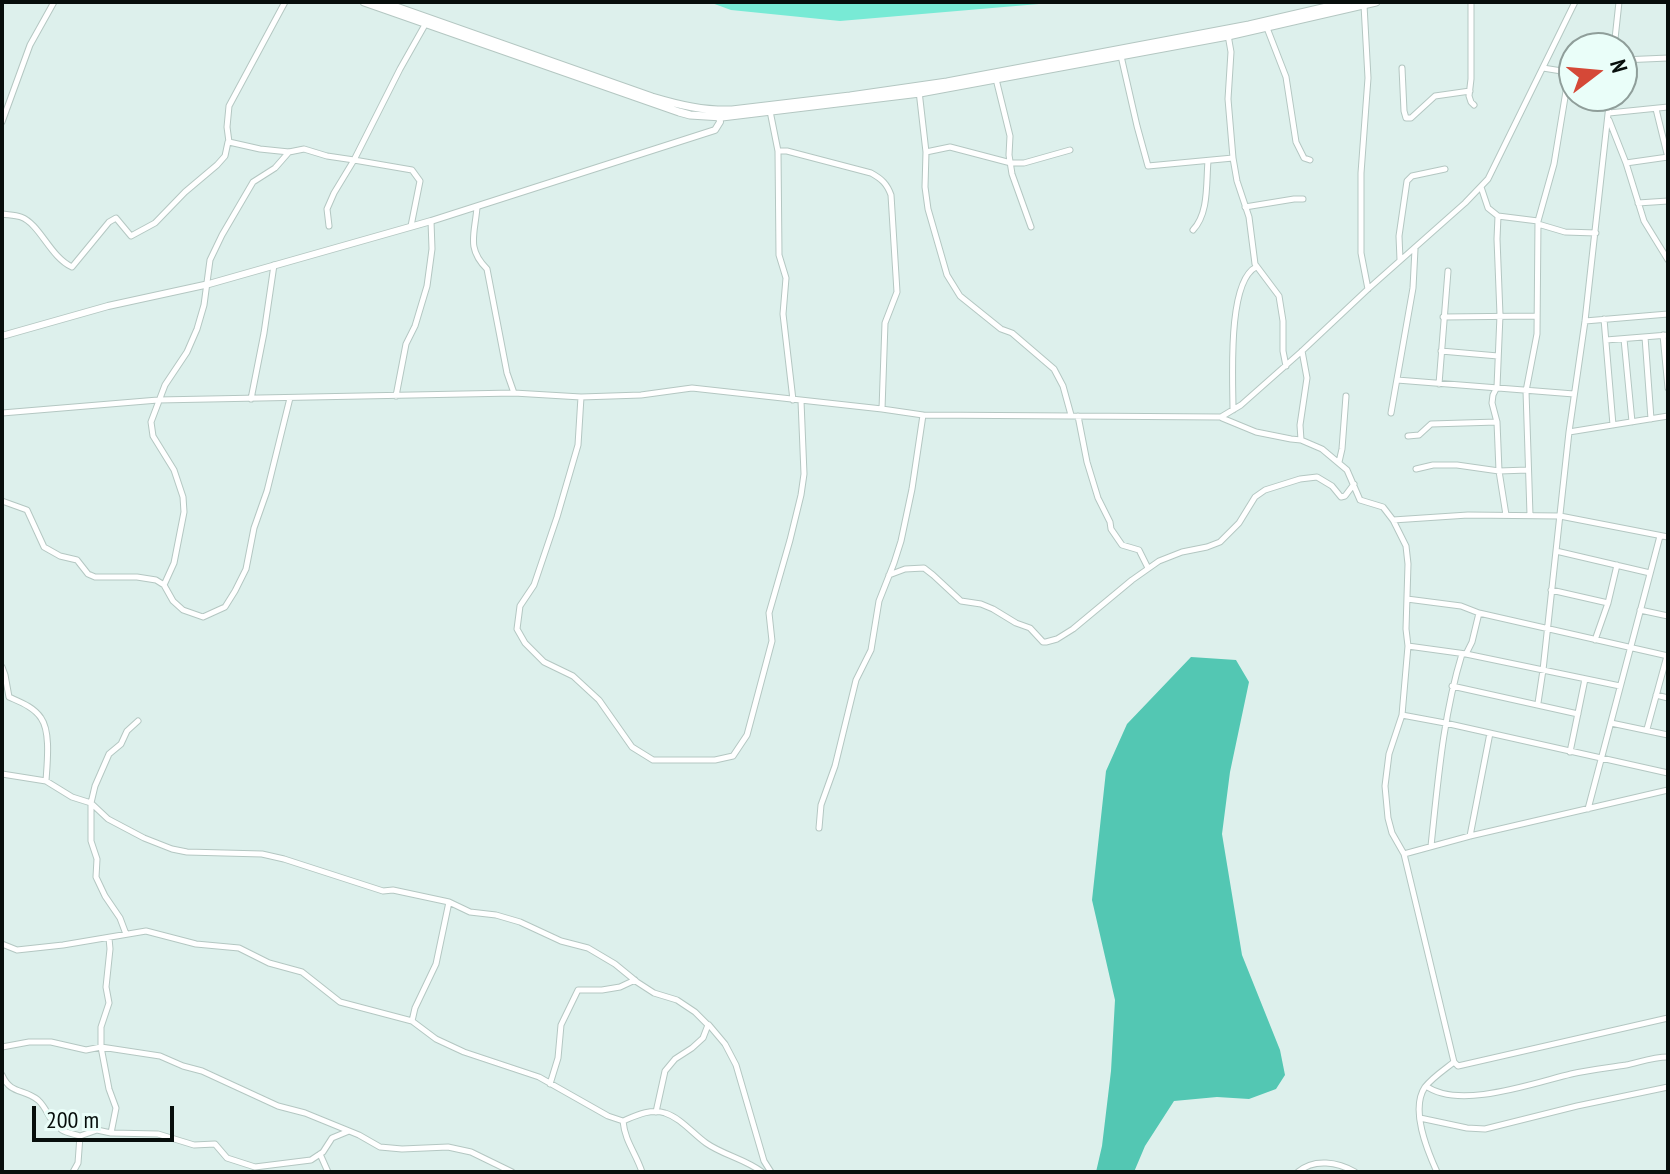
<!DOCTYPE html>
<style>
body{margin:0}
#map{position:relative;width:1670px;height:1174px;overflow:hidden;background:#ddf0ec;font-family:"PT Sans Narrow",sans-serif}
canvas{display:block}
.frame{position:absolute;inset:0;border:4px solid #070e0c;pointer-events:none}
.north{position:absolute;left:1558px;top:32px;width:80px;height:80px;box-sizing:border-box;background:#eafef9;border:2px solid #8f9e9a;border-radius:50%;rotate:74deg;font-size:22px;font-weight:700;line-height:32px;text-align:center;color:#070e0c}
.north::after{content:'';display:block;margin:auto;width:28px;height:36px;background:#d54837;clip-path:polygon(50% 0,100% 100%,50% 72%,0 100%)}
.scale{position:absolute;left:32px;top:1106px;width:142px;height:36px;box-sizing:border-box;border:4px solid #070e0c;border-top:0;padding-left:10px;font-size:24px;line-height:28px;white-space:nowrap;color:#070e0c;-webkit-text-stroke:6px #eafef9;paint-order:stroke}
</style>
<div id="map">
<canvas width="1670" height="1174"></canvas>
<div class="frame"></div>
<div class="north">N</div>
<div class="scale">200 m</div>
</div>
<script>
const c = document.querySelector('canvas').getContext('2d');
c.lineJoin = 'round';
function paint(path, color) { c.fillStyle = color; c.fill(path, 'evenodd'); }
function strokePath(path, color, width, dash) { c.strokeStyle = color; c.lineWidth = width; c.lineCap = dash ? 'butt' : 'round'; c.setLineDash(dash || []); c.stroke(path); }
paint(new Path2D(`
 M1191,657L1236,660L1249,682L1230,772L1222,834L1242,955L1280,1050L1285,1075L1276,1089L1249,1099L1217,1097L1174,1101L1145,1146L1134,1172H1096L1102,1146L1111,1071L1115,1000L1092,900L1106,771L1127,724Z`), '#53c7b3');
paint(new Path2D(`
 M709,2H1047L1039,4L840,21L731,10Z`), '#78ead5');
const minor = new Path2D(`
 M285,2L229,106L227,127L229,142L260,149L289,152L304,149L327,156L354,160L400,69L426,23
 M1471,2V79L1469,96L1471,102L1474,105
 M1364,5L1368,78L1361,173V253L1368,289
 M1267,28L1286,77L1296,142L1304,158L1310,160
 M1228,35L1231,52L1228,99L1233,158L1237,181L1249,217L1255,264L1279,296L1283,321V351L1286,366
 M1614,48L1619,2
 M1121,56L1137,126L1148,166L1233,158
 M1622,60L1668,58
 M1402,68L1404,111L1406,118H1411L1435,96L1470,91
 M1543,68L1574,73
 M996,79L1010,136L1009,155L1012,174L1031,227
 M919,91L926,152L925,187L928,209L947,275L960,296L1001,329L1012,333L1054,369L1063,386L1071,415
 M1656,109L1668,158
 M770,111L778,151L779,255L786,278L783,314L793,400
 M1609,113L1668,107
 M1609,120L1626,163L1644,221L1668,260
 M2,122L30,45L54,2
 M778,151H787L871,173C882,179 887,184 891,195L897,292L885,323L882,409
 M926,152L950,147L1011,163H1024L1070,150
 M1626,163L1668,157
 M1481,187L1488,208L1498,216L1538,221
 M1638,203L1668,201
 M477,207C475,234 466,248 487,269L507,373L514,393
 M1245,207L1294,199H1303
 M2,214C8,215 15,215 21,217C40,224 50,257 72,267L109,222L116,218L131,236L155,223L185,192L217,165L225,156L228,142
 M1498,216L1497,239L1500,315L1497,387L1493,395L1492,403L1497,422L1499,471L1506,515
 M1538,224L1565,232L1596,233
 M329,226L327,209L334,193L354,160L412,170L420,181L411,226
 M1193,230C1209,213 1206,184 1208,161
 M1400,260L1399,236L1407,181L1412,176L1445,169
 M1443,317L1536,316
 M1604,319L1613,425
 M1585,321L1668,314
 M1663,335L1668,388
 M1645,337L1651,419
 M1624,339L1632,422
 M1606,340L1668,335
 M1441,351L1498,356
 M1397,380L1574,394
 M1439,384L1448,271
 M396,396L406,344L415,326L427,286L432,249L431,221
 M581,397L578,445L557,517L534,585L520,606L517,629L525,643L544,662L573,676L599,700L632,747L653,760H715L733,756L747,735L772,641L769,613L790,540L801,495L804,474L801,401
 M251,399L264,333L274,265
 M1233,410C1233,380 1227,282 1256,267
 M2,413L158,400L514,393L581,397L641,395L692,388L882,409L923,415L1221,417L1241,405L1302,351L1368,289L1465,203L1488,179L1575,2
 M1391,413L1413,288L1415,249
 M1078,416L1087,462L1098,498L1110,522L1111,529L1122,545L1139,550L1148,568
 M1222,418L1256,432L1291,439L1301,440L1322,449L1347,470L1360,500L1383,507L1393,520L1406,546L1408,564L1406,629L1408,646L1402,715L1389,754L1385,786L1388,818L1392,833L1404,854L1454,1062
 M1569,432L1585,321L1610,96
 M1408,436L1419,435L1431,424L1497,422
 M1301,440L1300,425L1307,378L1302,351
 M1339,462L1342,449L1346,396
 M1416,469L1433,465H1457L1499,471L1528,470
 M2,501L27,510L44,547L60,556L77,560L88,574L95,577H137L156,580L164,585L173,601L183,610L203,617L225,607L235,591L246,569L254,528L267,491L290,398
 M1530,515L1526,391L1537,334L1538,221L1554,164L1569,73
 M1393,520L1468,515L1560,516L1668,537
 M1556,551L1650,573
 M889,575L905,569L924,568L933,575L961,601L981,604L993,609L1016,623L1030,628L1043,642H1046L1057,639L1073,629L1132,580L1159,561L1182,552L1207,547L1220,542L1239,523L1255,497L1265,490L1300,479L1317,477L1332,486L1341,497L1345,496L1354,484
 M164,585L174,563L184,512L183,497L174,470L153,436L151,422L165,385L187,352L197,329L204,305L210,260L222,235L253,182L275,168L289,152
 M1551,590L1608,603
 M1407,599L1461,606L1479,613L1668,656
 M1640,610L1668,616
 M1595,640L1608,603L1617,565
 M1408,646L1466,654L1620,686
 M1466,654L1472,642L1479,613
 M2,667L5,675L9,697C20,702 34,707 41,718C51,732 47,764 46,781
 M1452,686L1578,714
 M1656,695L1668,698
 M1538,703L1543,670L1569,432L1668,416
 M1402,715L1445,723L1668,773
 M1611,723L1668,735
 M1647,729L1667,656
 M1570,752L1585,679
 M2,774L46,781L72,797L91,803L108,819L144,838L172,849L187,852L262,854L284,859L383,891L393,890L449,902L470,912L496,915L520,922L561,941L588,948L615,964L637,982L654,993L677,1000L695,1012L708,1025L703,1038L692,1048L675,1059L665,1071L656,1112
 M1588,809L1660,536
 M819,828L821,805L835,766L856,680L871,650L879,601L894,563L901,541L912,489L923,415
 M1470,836L1490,733
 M1431,846C1438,781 1443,716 1462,654
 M1404,854L1470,836L1668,790
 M126,934L120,918L105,896L96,877L97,859L91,841V803L95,786L109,754L121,744L127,731L138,721
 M2,944L17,950L63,945L146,931L196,944L239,948L269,963L302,972L340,1002L412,1021L436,1039L464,1052L539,1077L608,1116L623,1121C635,1116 651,1108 665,1113C681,1118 693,1134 706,1143C723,1155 745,1159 762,1172
 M412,1021L415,1008L436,964L449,902
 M709,1025L725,1044L736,1065L764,1161L771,1172
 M2,1047L29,1042H51L86,1050L101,1047L160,1056L183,1066L202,1071L278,1106L305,1113L359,1135L380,1147L402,1149L448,1147L471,1152L512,1172
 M1454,1062L1458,1066L1668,1018
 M2,1075C11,1095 23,1088 38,1100C48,1109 49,1122 62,1130C67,1133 74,1134 80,1136
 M550,1084L558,1058L561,1025L578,990H602L620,987L635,980
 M1426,1086C1459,1110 1534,1083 1571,1074C1589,1070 1607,1068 1626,1065C1640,1062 1653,1057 1668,1057
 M1420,1118L1467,1128L1485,1129L1577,1106L1668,1087
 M623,1121C625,1142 636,1153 642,1172
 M111,1133L158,1134L194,1145L215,1144L227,1158L255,1167L311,1160L323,1152L332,1138L349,1131
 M320,1154L328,1172
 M73,1172L78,1163L80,1136L97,1130L111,1133L116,1108L109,1089L101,1047V1027L109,1003L106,987L110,949L109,938
 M1298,1172C1314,1158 1338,1162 1355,1172
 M1437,1172C1427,1150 1410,1109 1425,1087C1433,1077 1444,1070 1454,1062`);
const tertiary = new Path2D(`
 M2,336L108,306L209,284L431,221L715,130L720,122L719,114`);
const secondary = new Path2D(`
 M364,2L679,112L690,115L722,117L920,93L1228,36L1376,2
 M382,2L652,97C679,105 704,111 732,110L850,96L947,82L1249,25L1348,2`);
strokePath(minor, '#b4c7c2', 7);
strokePath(tertiary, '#b4c7c2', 8);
strokePath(secondary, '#b4c7c2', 9);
strokePath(minor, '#fff', 5);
strokePath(tertiary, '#fff', 6);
strokePath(secondary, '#fff', 7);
</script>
